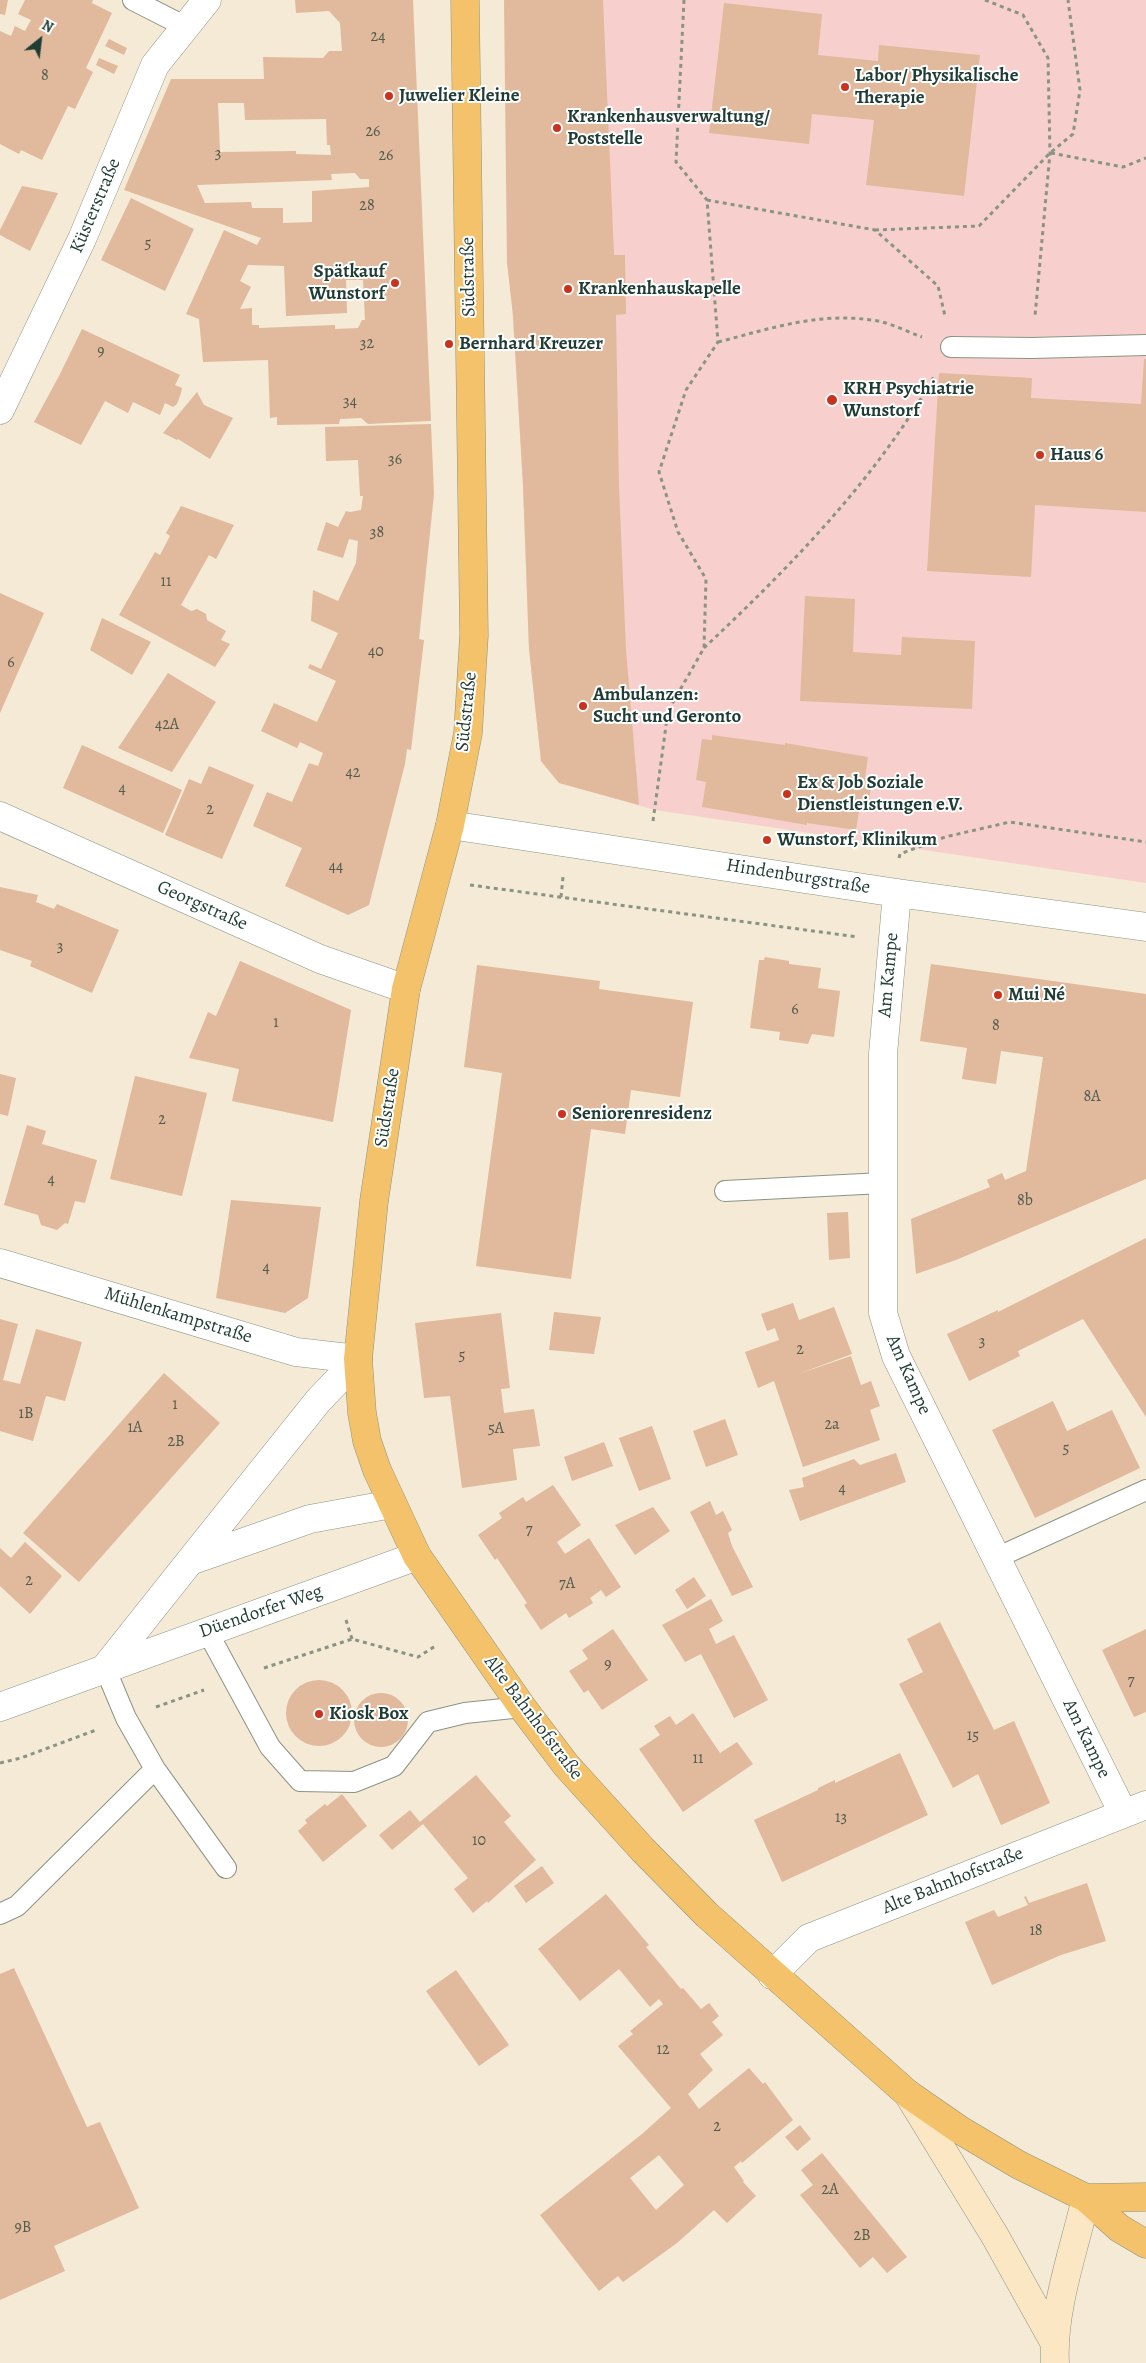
<!DOCTYPE html>
<meta charset="utf-8">
<style>
body{margin:0}
#map{position:relative;width:1146px;height:2363px;overflow:hidden;background:#f4ead5;font-family:Alegreya,serif}
canvas{display:block}
.north{position:absolute;left:15px;top:15px;width:50px;height:50px;-webkit-text-stroke:4px #fff;paint-order:stroke;rotate:29deg;font-size:14px;font-weight:700;line-height:20px;text-align:center;color:#1f3d34}
.north::after{content:'';display:block;margin:auto;width:18px;height:22px;background:#1f3d34;clip-path:polygon(50% 0,100% 100%,50% 72%,0 100%)}
</style>
<div id="map">
<canvas width="1146" height="2363"></canvas>
<div class="north">N</div>
</div>
<script>
const c = document.querySelector('canvas').getContext('2d');
c.lineJoin = 'round';
function paint(path, color) { c.fillStyle = color; c.fill(path, 'evenodd'); }
function strokePath(path, color, width, dash) { c.strokeStyle = color; c.lineWidth = width; c.lineCap = dash ? 'butt' : 'round'; c.setLineDash(dash || []); c.stroke(path); }
function drawText(font, color, halo, rows, align = 'center') {
  c.font = font + ' Alegreya,serif'; c.lineWidth = 4; c.setLineDash([]); c.textBaseline = 'middle'; c.strokeStyle = halo; c.fillStyle = color; for (const [text, x, y, turn = 0] of rows) {
    c.save(); c.translate(x, y); c.rotate((+turn || 0) * Math.PI / 180); c.textAlign = isNaN(turn) ? turn : align; if (halo) c.strokeText(text, 0, 0); c.fillText(text, 0, 0); c.restore();
  }
}
paint(new Path2D(`
 M505,0H1146V883L655,810L559,783L541,761L529,649L523,485L509,256Z`), '#f7d0cd');
paint(new Path2D(`
 M0,0H8L5,15L0,14Z
 M25,0H93L92,3L112,13L86,68L93,72L75,109L68,106L42,160L21,150L19,154L0,144V31L11,36L15,26L25,31L31,20L18,14Z
 M295,0H413L431,421L368,424L361,418L340,419L339,424L277,425V417L270,418L268,360L203,362L199,319L186,314L224,230L257,245L261,238L124,190L171,79H264L263,57L323,58L329,51H342L340,23L329,11L296,13ZM218,103H244L245,120L326,119L327,145H330L331,155L296,154V151L220,152ZM355,173L360,179H369V187L312,191V222L283,223V208H252L251,202L205,203L197,185L332,180L331,174ZM248,265L284,266L286,316L347,313L346,280H363L365,320H362L358,328L335,329V325L259,328V325H252V308L240,309L251,287L240,281Z
 M504,0H603L614,255H625L626,314L616,315L619,486L626,650L639,805L559,783L541,761L529,649L523,485L513,315L507,263Z
 M724,3L822,14L818,55L878,61L879,45L980,55L964,196L866,185L874,120L812,114L809,144L709,133Z
 M109,39L127,48L124,55L105,46Z
 M99,58L118,66L114,74L96,65Z
 M22,186L58,193L30,251L0,235V230Z
 M131,198L194,229L165,291L101,260Z
 M82,329L180,375L175,385L182,388L181,393L177,404L173,407L165,403L160,415L133,402L128,413L105,401L81,445L34,422L59,376Z
 M1144,359H1146V512L1035,505L1031,577L927,571L939,373L1032,378L1031,398L1141,404Z
 M197,392L204,405L233,418L210,459L178,439L177,440L163,433Z
 M431,424L434,494L419,639L424,640L411,750L407,749L405,764L369,905L348,915L285,886L302,848L253,826L267,792L292,802L309,763L318,766L323,753L300,742L297,748L261,731L274,703L317,722L336,681L308,668L310,664L321,669L338,633L311,621L313,590L338,601L356,563L358,541L349,539L343,558L317,550L326,522L338,527L346,511L350,512L361,510L363,496H360L358,460L326,461L325,427Z
 M181,506L234,525L216,559L209,555L181,605L191,611L197,609L206,614L207,620L226,631L221,640L230,644L215,667L119,615L155,552L160,555L170,536L166,533Z
 M0,593L44,613L0,713Z
 M805,596L855,599L853,652L901,655L902,637L975,641L972,709L800,701Z
 M102,618L151,642L132,675L90,650Z
 M168,673L216,702L172,772L118,748Z
 M712,735L785,745V743L868,757L865,778L872,779L868,808L860,806L856,830L807,823V825L702,807L706,782L696,780L702,739L712,740Z
 M82,745L182,790L163,833L63,788Z
 M209,766L254,785L222,859L165,835L189,779L201,784Z
 M0,887L38,895L36,902L54,909L57,904L119,930L92,993L30,966L32,961L0,950Z
 M765,957L789,961V964L821,968L818,988L840,991L834,1037L812,1034L808,1044L779,1040L780,1032L750,1028L759,960H764Z
 M240,961L351,1010L333,1122L232,1101L239,1069L189,1058L208,1012L216,1016Z
 M931,964L1146,994V1179L956,1260L916,1274L911,1219L990,1187L987,1180L1002,1173L1005,1180L1026,1171L1043,1057L1001,1051L996,1084L962,1079L967,1048L920,1041Z
 M477,965L600,981L599,989L693,1002L680,1097L631,1090L625,1134L591,1129L571,1279L476,1266L502,1073L464,1067Z
 M0,1074L16,1078L8,1116L0,1114Z
 M135,1076L207,1093L182,1196L110,1179Z
 M27,1125L46,1131L42,1144L97,1160L85,1203L75,1201L68,1224L65,1223L57,1230L41,1225L38,1215L4,1205Z
 M231,1200L321,1207L308,1298L285,1313L216,1298Z
 M848,1212L850,1258L829,1260L827,1213Z
 M1146,1238V1417L1083,1319L1018,1351L1020,1356L969,1381L947,1334L998,1310V1312Z
 M793,1303L799,1320L834,1307L852,1354L798,1374L851,1356L861,1385L871,1381L880,1406L870,1410L880,1440L803,1467L774,1381L758,1388L745,1352L779,1340L775,1328L767,1331L761,1314Z
 M554,1312L601,1317L594,1354L549,1350Z
 M501,1313L510,1388L501,1389L504,1413L534,1409L540,1446L513,1449L517,1480L462,1488L450,1396L424,1398L415,1323Z
 M0,1319L18,1324L3,1380L20,1384L36,1329L82,1342L65,1401L46,1396L33,1441L0,1431Z
 M164,1373L220,1423L79,1582L23,1533Z
 M1053,1401L1067,1431L1112,1410L1140,1468L1035,1518L992,1430Z
 M725,1419L738,1455L706,1467L693,1431Z
 M652,1426L671,1479L639,1491L619,1438Z
 M604,1442L613,1466L572,1481L564,1457Z
 M896,1453L906,1482L800,1521L789,1490L804,1487L802,1478L854,1459L860,1465Z
 M553,1485L581,1525L557,1542L565,1554L589,1538L621,1587L606,1597L601,1590L590,1598L593,1603L569,1618L566,1613L541,1630L524,1605L527,1603L497,1558L495,1560L478,1535L502,1518L499,1513L523,1497L526,1502Z
 M710,1501L716,1515L723,1511L732,1530L728,1533L732,1546L753,1587L732,1596L690,1512Z
 M653,1507L670,1531L635,1555L615,1525Z
 M25,1542L62,1576L30,1614L0,1586V1548L11,1558Z
 M694,1577L706,1596L687,1609L675,1590Z
 M711,1599L723,1621L709,1629L716,1644L734,1635L768,1700L734,1718L701,1654L685,1662L662,1625Z
 M940,1622L994,1730L1014,1721L1050,1803L1001,1825L978,1774L953,1788L899,1684L923,1672L907,1639Z
 M613,1629L648,1680L602,1710L588,1690L584,1693L569,1671L588,1659L582,1650Z
 M1146,1629V1712L1134,1717L1102,1650Z
 M286 1713a33 33 0 1 1 66 0a33 33 0 1 1-66 0Z
 M354 1720a27 27 0 1 1 54 0a27 27 0 1 1-54 0Z
 M693,1713L720,1753L737,1742L753,1764L683,1812L639,1749L660,1735L654,1726L670,1716L676,1725Z
 M900,1753L928,1815L782,1882L754,1820L818,1790V1788L835,1780V1783Z
 M476,1775L511,1816L504,1822L536,1860L488,1903L487,1901L473,1913L454,1889L468,1878L423,1824L392,1850L379,1835L410,1810L420,1822Z
 M342,1794L367,1826L323,1862L298,1831L307,1823L305,1820L325,1804L327,1806Z
 M542,1866L554,1883L526,1903L514,1886Z
 M1087,1883L1106,1941L1061,1955L992,1985L965,1922L994,1910L998,1917L1028,1905L1024,1897L1026,1896L1029,1903Z
 M606,1894L649,1945L646,1947L681,1989L683,1988L701,2009L709,2003L719,2016L712,2022L723,2035L700,2054L713,2070L688,2094L699,2109L749,2068L763,2084L765,2082L793,2120L742,2163L741,2161L734,2167L744,2181L743,2182L756,2196L727,2223L714,2210L677,2243L623,2282L618,2276L599,2291L540,2215L642,2134L671,2108L618,2046L633,2034L630,2031L663,2004L659,1999L650,2007L619,1969L580,2001L538,1949ZM659,2155L684,2185L656,2210L630,2178Z
 M14,1968L87,2127L100,2122L139,2208L54,2246L65,2271L0,2300V1974Z
 M456,1970L509,2045L479,2066L426,1991Z
 M800,2125L811,2139L797,2151L785,2137Z
 M822,2153L907,2257L887,2273L873,2257L860,2268L800,2195L813,2185L801,2170Z`), '#e1b99c');
const service = new Path2D(`
 M133,0L186,27
 M951,347L1032,348L1146,345
 M725,1191L883,1183
 M996,1558L1146,1490
 M207,1631L270,1747L300,1781L354,1782L394,1766L428,1722L465,1713L522,1707
 M105,1668L126,1718L155,1769L226,1868
 M0,1914L17,1906L155,1769`);
const minor = new Path2D(`
 M0,410L82,239L155,65L207,0
 M0,816L320,959L406,989
 M450,825L897,893L1146,927
 M897,893L883,1054V1313L896,1356L1123,1813
 M0,1263L296,1352L358,1359
 M190,1561L318,1401L358,1359
 M105,1668L190,1561L310,1519L392,1504
 M0,1707L417,1556
 M772,1975L809,1938L1146,1805`);
const secondary = new Path2D(`
 M908,2094L995,2236L1054,2342
 M1055,2363C1052,2310 1074,2250 1086,2198`);
const primary = new Path2D(`
 M465,0L474,635L468,733L450,825L406,989L374,1201L358,1359L362,1413L367,1441L377,1470L417,1556L522,1707L566,1765L643,1850L707,1915L908,2094L960,2130L1019,2165L1086,2198L1119,2228L1146,2244
 M1086,2198L1146,2197`);
strokePath(service, '#8a9484', 22);
strokePath(minor, '#8a9484', 29);
strokePath(secondary, '#8a9484', 29);
strokePath(primary, '#8a9484', 29);
strokePath(new Path2D(`
 M985,0L1023,15L1048,58L1050,153L1035,316
 M1051,153L1123,167L1146,158
 M707,200L875,230L938,286L945,316
 M875,230L979,226L1050,153L1073,134L1080,90L1068,0
 M718,342C773,328 821,311 878,321C893,324 908,332 922,337
 M704,648C791,566 876,479 935,375
 M653,821L668,711L704,648L706,579L678,532L659,472L686,390L718,342L707,200L676,162L684,0
 M899,858L900,854L945,837L1010,822L1146,842
 M470,885L858,937
 M561,897L563,877
 M346,1620L352,1639
 M264,1668L352,1639L418,1657L437,1645
 M156,1707L204,1690
 M0,1763L21,1758L96,1730`), '#8a9484', 3, [4, 4]);
strokePath(service, '#fff', 20);
strokePath(minor, '#fff', 28);
strokePath(secondary, '#fbe7c3', 28);
strokePath(primary, '#f4c26a', 28);
for (const [x, y, r, color] of [
 [845,87,5,"#c8321e"],
 [389,96,5,"#c8321e"],
 [557,128,5,"#c8321e"],
 [395,283,5,"#c8321e"],
 [568,289,5,"#c8321e"],
 [449,344,5,"#c8321e"],
 [832,400,6,"#c8321e"],
 [1040,455,5,"#c8321e"],
 [583,706,5,"#c8321e"],
 [787,794,5,"#c8321e"],
 [767,840,5,"#c8321e"],
 [998,995,5,"#c8321e"],
 [562,1114,5,"#c8321e"],
 [319,1714,5,"#c8321e"]
]) { const dot = new Path2D(); dot.arc(x, y, r, 0, 2 * Math.PI); c.fillStyle = color; c.fill(dot); strokePath(dot, '#fff', 2); }
drawText('16px', '#505c4e', null, [
 ["24",378,37],
 ["8",45,76],
 ["26",373,132],
 ["3",218,154],
 ["26",386,156],
 ["28",367,206],
 ["5",148,244],
 ["32",367,344],
 ["9",101,352],
 ["34",350,402],
 ["36",395,460],
 ["38",377,533],
 ["11",166,582],
 ["40",376,652],
 ["6",11,663],
 ["42A",167,725],
 ["42",353,773],
 ["4",122,789],
 ["2",210,810],
 ["44",336,867],
 ["3",60,947],
 ["6",795,1010],
 ["1",276,1023],
 ["8",996,1026],
 ["8A",1092,1097],
 ["2",162,1120],
 ["4",51,1180],
 ["8b",1025,1201],
 ["4",266,1268],
 ["3",982,1342],
 ["2",800,1350],
 ["5",462,1356],
 ["1",175,1405],
 ["1B",26,1414],
 ["2a",832,1425],
 ["1A",135,1428],
 ["5A",496,1429],
 ["2B",176,1442],
 ["5",1066,1449],
 ["4",842,1489],
 ["7",529,1530],
 ["2",29,1581],
 ["7A",567,1584],
 ["9",608,1665],
 ["7",1131,1681],
 ["15",973,1736],
 ["11",698,1759],
 ["13",841,1818],
 ["10",479,1841],
 ["18",1036,1931],
 ["12",663,2050],
 ["2",717,2127],
 ["2A",830,2190],
 ["9B",23,2228],
 ["2B",862,2236]
]);
drawText('bold 19px', '#1f3d34', '#fff', [
 ["Labor/ Physikalische",855,76],
 ["Therapie",855,98],
 ["Juwelier Kleine",399,96],
 ["Krankenhausverwaltung/",567,117],
 ["Poststelle",567,139],
 ["Spätkauf",385,272,"right"],
 ["Wunstorf",385,294,"right"],
 ["Krankenhauskapelle",578,289],
 ["Bernhard Kreuzer",459,344],
 ["KRH Psychiatrie",843,389],
 ["Wunstorf",843,411],
 ["Haus 6",1050,455],
 ["Ambulanzen:",593,695],
 ["Sucht und Geronto",593,717],
 ["Ex & Job Soziale",797,783],
 ["Dienstleistungen e.V.",797,805],
 ["Wunstorf, Klinikum",777,840],
 ["Mui Né",1008,995],
 ["Seniorenresidenz",572,1114],
 ["Kiosk Box",329,1714]
], 'left');
drawText('19px', '#1f3d34', '#fff', [
 ["Küsterstraße",96,206,-67],
 ["Südstraße",469,277,-91],
 ["Südstraße",467,712,-84],
 ["Hindenburgstraße",798,877,9],
 ["Georgstraße",202,906,24],
 ["Am Kampe",889,975,-85],
 ["Südstraße",388,1108,-81],
 ["Mühlenkampstraße",178,1316,17],
 ["Am Kampe",908,1375,66],
 ["Düendorfer Weg",261,1612,-19],
 ["Alte Bahnhofstraße",533,1718,53],
 ["Am Kampe",1086,1739,64],
 ["Alte Bahnhofstraße",953,1881,-22]
]);
</script>
